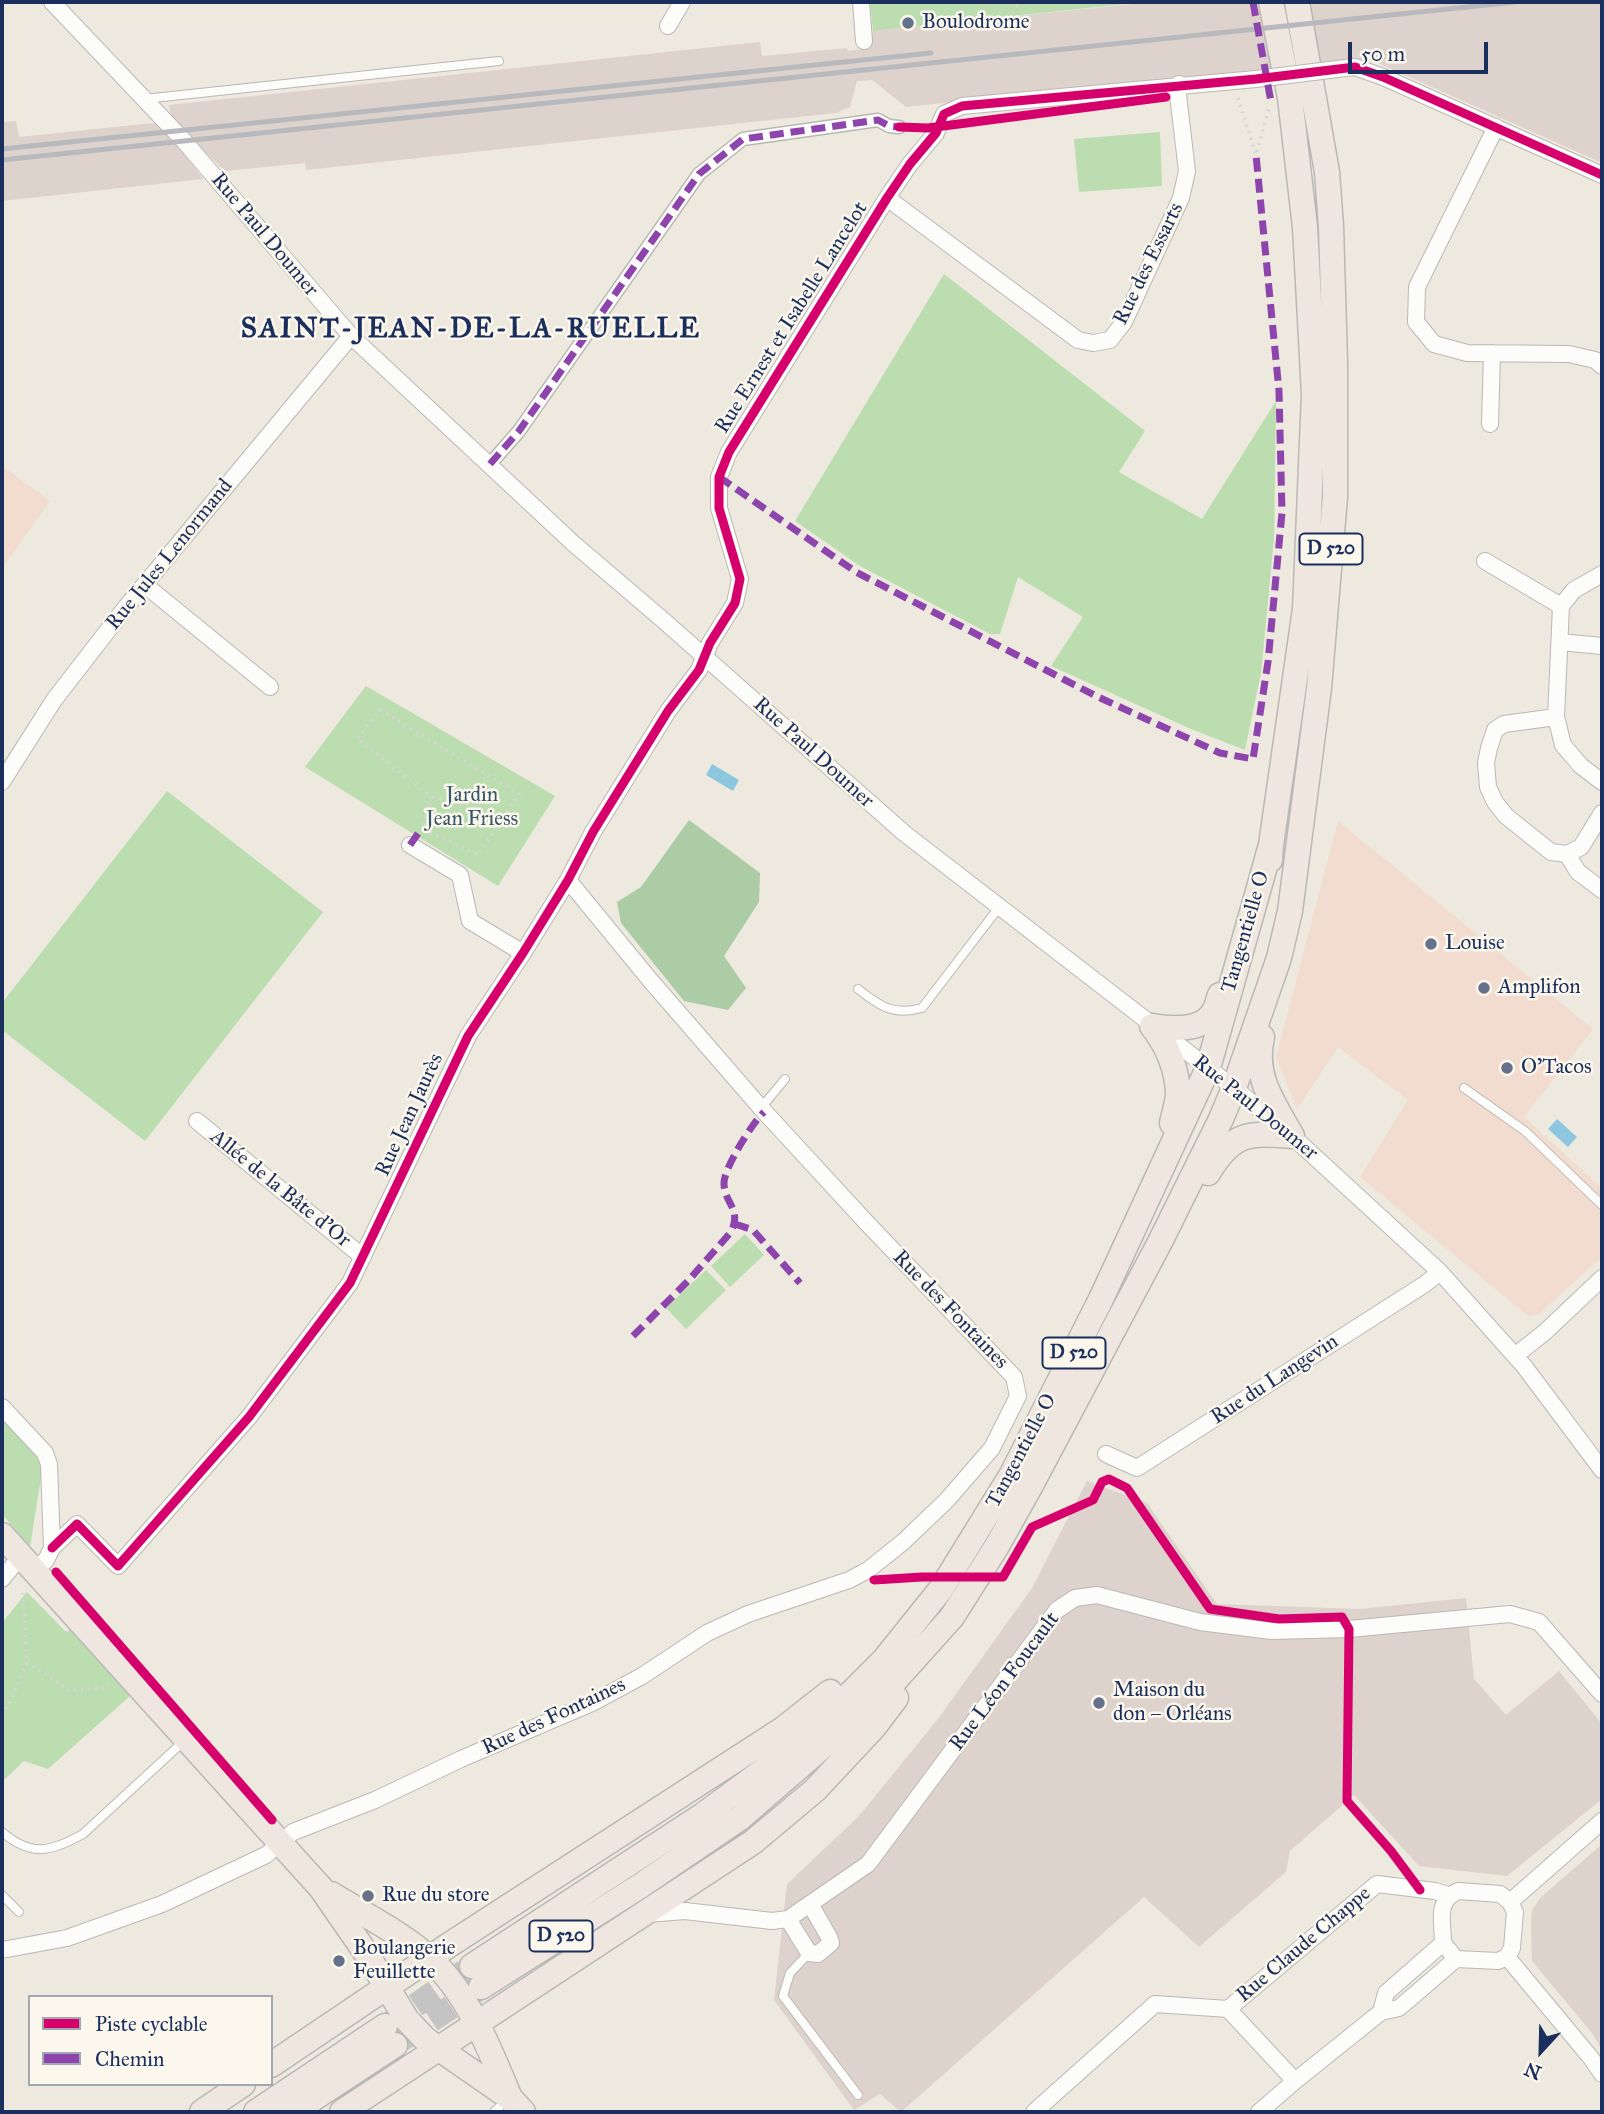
<!DOCTYPE html>
<meta charset="utf-8">
<style>
body{margin:0}
#map{position:relative;width:1604px;height:2114px;overflow:hidden;background:#eee9de;font-family:"IM FELL Great Primer",serif}
canvas{display:block}
.frame{position:absolute;inset:0;border:4px solid #1b2f5e;pointer-events:none}
.legend{position:absolute;left:28px;top:1995px;width:245px;height:91px;box-sizing:border-box;background:#fbf7ec;border:2px solid #a1a7b3;margin:0;padding:9px 12px;list-style:none;font-size:21px;color:#1b2f5e}
.legend li{display:flex;align-items:center;gap:14px;height:35px}
.legend b{width:35px;border:2px solid #a1a7b3}
.north{position:absolute;left:1506px;top:2016px;width:70px;height:70px;-webkit-text-stroke:5px #fbf7ec;paint-order:stroke;rotate:202deg;font-size:19px;font-weight:700;line-height:28px;text-align:center;color:#1b2f5e}
.north::after{content:'';display:block;margin:auto;width:24px;height:32px;background:#1b2f5e;clip-path:polygon(50% 0,100% 100%,50% 72%,0 100%)}
.scale{position:absolute;left:1348px;top:42px;width:140px;height:32px;box-sizing:border-box;border:4px solid #1b2f5e;border-top:0;padding-left:9px;font-size:21px;line-height:24px;white-space:nowrap;color:#1b2f5e;-webkit-text-stroke:5px #fbf7ec;paint-order:stroke}
</style>
<div id="map">
<canvas width="1604" height="2114"></canvas>
<div class="frame"></div>
<ul class="legend">
<li><b style="height:9px;background:#d6006c"></b>Piste cyclable</li>
<li><b style="height:9px;background:#8e44ad"></b>Chemin</li>
</ul>
<div class="north">N</div>
<div class="scale">50 m</div>
</div>
<script>
const c = document.querySelector('canvas').getContext('2d');
c.lineJoin = 'round';
function paint(path, color) { c.fillStyle = color; c.fill(path, 'evenodd'); }
function strokePath(path, color, width, dash) { c.strokeStyle = color; c.lineWidth = width; c.lineCap = dash ? 'butt' : 'round'; c.setLineDash(dash || []); c.stroke(path); }
function drawText(font, color, halo, rows, align = 'center') {
  c.font = font + ' "IM FELL Great Primer",serif'; c.lineWidth = 5; c.setLineDash([]); c.textBaseline = 'middle'; c.strokeStyle = halo; c.fillStyle = color; for (const [text, x, y, turn = 0] of rows) {
    c.save(); c.translate(x, y); c.rotate((+turn || 0) * Math.PI / 180); c.textAlign = isNaN(turn) ? turn : align; if (halo) c.strokeText(text, 0, 0); c.fillText(text, 0, 0); c.restore();
  }
}
paint(new Path2D(`
 M2,466L50,501L2,569Z
 M1338,821L1593,1029L1524,1117L1602,1188V1257L1538,1315L1528,1316L1360,1177L1408,1100L1338,1047L1297,1109L1276,1057Z`), '#f2dccf');
paint(new Path2D(`
 M1151,2H1249L1253,9L1316,4V2H1602V163L1369,59L1398,55L906,107L872,80L857,81L850,107L836,113L306,170L305,163L225,171L204,151L199,150L187,158L203,179L2,201V122L16,121L19,137L153,123L157,124L171,115L169,105L760,42L762,56L847,48L848,51L870,48L873,31Z
 M1087,1481L1147,1503L1217,1604L1360,1609L1466,1598L1474,1679L1506,1715L1559,1671L1602,1724V1799L1507,1876L1419,1866L1354,1795L1290,1851L1286,1872L1199,1947L1144,1897L901,2112L880,2094L854,2110L774,2000L787,1884L858,1817L938,1719L1032,1588Z
 M1602,1844V2050L1592,2033L1532,1961L1531,1926L1532,1910L1540,1898Z`), '#ded2cc');
paint(new Path2D(`
 M870,2H1016L1017,8V2H1144L873,31Z
 M1160,132L1162,186L1079,192L1074,139Z
 M944,274L1145,431L1119,472L1202,519L1276,401L1274,539L1261,673L1245,750L1191,729L1051,666L1083,617L1018,577L1000,634H990L860,566L795,521Z
 M366,686L555,796L498,886L305,767Z
 M167,791L323,912L145,1141L2,1030V1003Z
 M745,1234L764,1255L730,1287L711,1266Z
 M706,1270L726,1290L686,1329L666,1308Z
 M2,1415L43,1465L30,1547L2,1514Z
 M27,1592L66,1632L70,1630L130,1696L48,1769L24,1761L2,1782V1623Z`), '#bbddb0');
paint(new Path2D(`
 M689,820L760,873L759,902L724,956L746,988L728,1010L684,1001L621,923L617,902L641,887Z`), '#abcca5');
paint(new Path2D(`
 M712,764L739,780L733,791L706,775Z
 M1557,1119L1577,1137L1568,1147L1548,1129Z`), '#8dc7df');
strokePath(new Path2D(`
 M386,2026L472,1966
 M401,2040L479,1989`), '#c4c4c4', 24, [24, 12]);
const service = new Path2D(`
 M144,99L499,61
 M858,989C880,1006 892,1016 922,1008L1000,906
 M1464,1088L1525,1131L1602,1205
 M761,1108L785,1079
 M2,1832C31,1857 51,1852 83,1834L184,1741
 M2,1895L19,1912
 M809,1953L790,1973L783,1996L858,2095
 M494,2112L507,2100`);
const pedestrian = new Path2D(`
 M490,464L519,431L699,174L743,139L878,120L889,126L899,127`);
const minor = new Path2D(`
 M52,2L184,141L351,336L574,544L663,620L904,833L1234,1088L1292,1136L1440,1272L1524,1366L1602,1470
 M861,2L864,41
 M668,26L682,2
 M1346,68L1355,67L1383,77L1602,175
 M1496,127L1417,287L1416,322L1434,344L1467,353L1569,354L1595,360L1602,366
 M887,198L1078,340L1093,343L1110,340L1124,322L1181,198L1187,171L1178,95L1179,84
 M1490,424L1492,353
 M1485,561L1561,606
 M1602,574L1574,590L1561,606L1556,717L1563,745L1581,766L1602,782
 M145,585L270,687
 M1560,642L1602,646
 M1556,717L1504,724L1495,730L1489,748L1486,763L1488,787L1495,802L1506,816L1551,852L1567,854L1578,872L1602,890
 M2,782L54,700L126,607L351,336
 M410,845L460,875L470,921L523,953
 M1567,854L1581,847L1602,813
 M197,1121L363,1257
 M1516,1355L1545,1332L1602,1278
 M2,1407L45,1453L49,1464L52,1548L46,1560L34,1571
 M1106,1454L1137,1468L1425,1284L1440,1272
 M52,1548L77,1524L118,1566L249,1417L350,1283L468,1036L523,953L568,880L593,832L668,711L699,670L710,643L735,603L740,579L719,508V477L729,452L887,198L910,164L936,133L944,114L962,106L1256,79
 M2,1579L21,1556
 M1458,1891L1500,1894L1510,1902L1515,1912L1512,1948L1507,1957L1498,1961L1456,1959L1443,1943C1443,1922 1435,1901 1458,1891Z
 M1510,1902L1602,1821
 M647,1914L685,1911L772,1921L788,1919L868,1864L1057,1610L1075,1598L1097,1595L1200,1622L1272,1631L1349,1629L1510,1614L1539,1622L1602,1694
 M788,1919L809,1953L818,1954L831,1943L829,1937L810,1904
 M2,1950L67,1938L162,1904L266,1855L293,1832L375,1800L461,1759L592,1703L642,1676L707,1633L748,1614L849,1580L868,1570L903,1542L947,1500L992,1448L1018,1396L1014,1377L865,1221L761,1108L650,980L568,880
 M1507,1957L1591,2058L1602,2074
 M1228,2009L1295,2081
 M1381,2012L1386,1993L1443,1943
 M1034,2112L1155,2004L1228,2009L1377,1884L1435,1891L1448,1895
 M1259,2112L1295,2081L1381,2012L1399,2008L1456,1959`);
const primary = new Path2D(`
 M1270,860L1271,845L1305,609L1314,394L1305,227L1290,98L1271,2
 M1152,1026C1171,1029 1203,1032 1214,1011C1217,1007 1218,1000 1220,995
 M1152,1026C1167,1045 1178,1070 1178,1095C1177,1104 1174,1114 1172,1123
 M1262,1037C1253,1077 1273,1102 1292,1136
 M1208,1173C1232,1133 1248,1132 1292,1136
 M2,1535L321,1888L368,1956L407,2020L425,2039L510,2098L523,2112
 M331,1894C361,1913 405,1935 430,1959C468,1993 491,2052 510,2098
 M472,1966L703,1815L775,1762L854,1690L884,1660L941,1589L1012,1474L1101,1299L1208,1068L1271,845
 M481,1987L640,1886L740,1818L881,1696L952,1617L997,1546L1030,1487L1160,1242L1221,1119L1234,1088L1279,958L1290,911L1319,688L1335,497V362L1331,226L1327,172L1297,2
 M271,2065L449,1945L783,1729L830,1692
 M202,2112L243,2084
 M256,2112L385,2026
 M293,2112L395,2045
 M342,2112L753,1842L815,1790L874,1727L896,1698`);
strokePath(service, '#b9b8b5', 10);
strokePath(pedestrian, '#b9b8b5', 15);
strokePath(minor, '#b9b8b5', 18);
strokePath(primary, '#b9b8b5', 27);
strokePath(new Path2D(`
 M1238,98L1256,155L1269,108
 M380,710L519,794L478,855L422,828L432,797L357,739Z
 M432,797L505,815
 M27,1662L70,1691L102,1688L109,1683
 M2,1715L9,1704L27,1662L23,1590`), '#d6d6d6', 3.5, [2, 5]);
strokePath(service, '#fcfcfa', 8);
strokePath(pedestrian, '#fcfcfa', 12);
strokePath(minor, '#fcfcfa', 16);
strokePath(primary, '#eee6df', 24);
strokePath(new Path2D(`
 M2,149L931,53
 M2,160L1515,2`), '#b7b9bc', 5);
const minorBridge = new Path2D(`
 M1256,79L1346,68`);
strokePath(minorBridge, '#b9b8b5', 18, []);
strokePath(minorBridge, '#fcfcfa', 16);
strokePath(new Path2D(`
 M1253,2L1271,102
 M490,464L519,431L699,174L743,139L878,120L889,126L899,127
 M719,477L856,572L1096,696L1220,753L1253,759L1268,662L1282,513L1279,391L1256,155
 M410,845L422,828
 M735,1224L753,1230L800,1283
 M633,1336L688,1281L731,1232C742,1208 725,1205 724,1184C723,1169 753,1122 764,1112`), '#8e44ad', 7, [14, 7]);
strokePath(new Path2D(`
 M899,127L928,128L1166,97
 M52,1548L77,1524L118,1566L249,1417L350,1283L468,1036L523,953L568,880L593,832L668,711L699,670L710,643L735,603L740,579L719,508V477L729,452L887,198L910,164L936,133L944,114L962,106L1256,79L1355,67L1383,77L1602,175
 M56,1572L272,1820
 M874,1580L922,1577H1003L1032,1527L1093,1500L1102,1482L1109,1479L1127,1488L1210,1609L1279,1619L1342,1617L1349,1629L1347,1801L1391,1851L1420,1890`), '#d6006c', 9);
for (const [x, y, r, color] of [
 [908,23,7,"#65708b"],
 [1431,944,7,"#65708b"],
 [1484,988,7,"#65708b"],
 [1507,1068,7,"#65708b"],
 [1099,1703,7,"#65708b"],
 [368,1896,7,"#65708b"],
 [339,1961,7,"#65708b"]
]) { const dot = new Path2D(); dot.arc(x, y, r, 0, 2 * Math.PI); c.fillStyle = color; c.fill(dot); strokePath(dot, '#fbf7ec', 2.5); }
for (const [x, y, w] of [
 [1331,549,63],
 [1074,1353,63],
 [561,1936,63]
]) { const box = new Path2D(); box.roundRect(x - w / 2, y - 15.5, w, 31, 5); c.fillStyle = '#fbf7ec'; c.fill(box); strokePath(box, '#1b2f5e', 2); }
drawText('bold 19px', '#1b2f5e', null, [
 ["D 520",1331,549],
 ["D 520",1074,1353],
 ["D 520",561,1936]
]);
drawText('21px', '#1b2f5e', '#fbf7ec', [
 ["Boulodrome",922,23],
 ["Louise",1445,944],
 ["Amplifon",1498,988],
 ["O'Tacos",1521,1068],
 ["Maison du",1113,1691],
 ["don – Orléans",1113,1715],
 ["Rue du store",382,1896],
 ["Boulangerie",353,1949],
 ["Feuillette",353,1973]
], 'left');
drawText('21px', '#1b2f5e', '#fbf7ec', [
 ["Rue Paul Doumer",264,235,50],
 ["Rue des Essarts",1149,264,-64],
 ["Rue Ernest et Isabelle Lancelot",792,318,-58],
 ["Rue Jules Lenormand",170,555,-51],
 ["Rue Paul Doumer",813,753,42],
 ["Tangentielle O",1246,932,-74],
 ["Rue Paul Doumer",1255,1108,39],
 ["Rue Jean Jaurès",410,1115,-65],
 ["Allée de la Bâte d'Or",280,1189,39],
 ["Rue des Fontaines",950,1310,46],
 ["Rue du Langevin",1275,1380,-33],
 ["Tangentielle O",1022,1451,-62],
 ["Rue Léon Foucault",1005,1682,-53],
 ["Rue des Fontaines",554,1717,-25],
 ["Rue Claude Chappe",1304,1945,-40]
]);
drawText('21px', '#385869', '#fbf7ec', [
 ["Jardin",472,796],
 ["Jean Friess",472,820]
]);
c.letterSpacing = '2px';
drawText('bold 28px', '#1b2f5e', '#fbf7ec', [
 ["SAINT-JEAN-DE-LA-RUELLE",471,330]
]);
c.letterSpacing = '0px';
</script>
